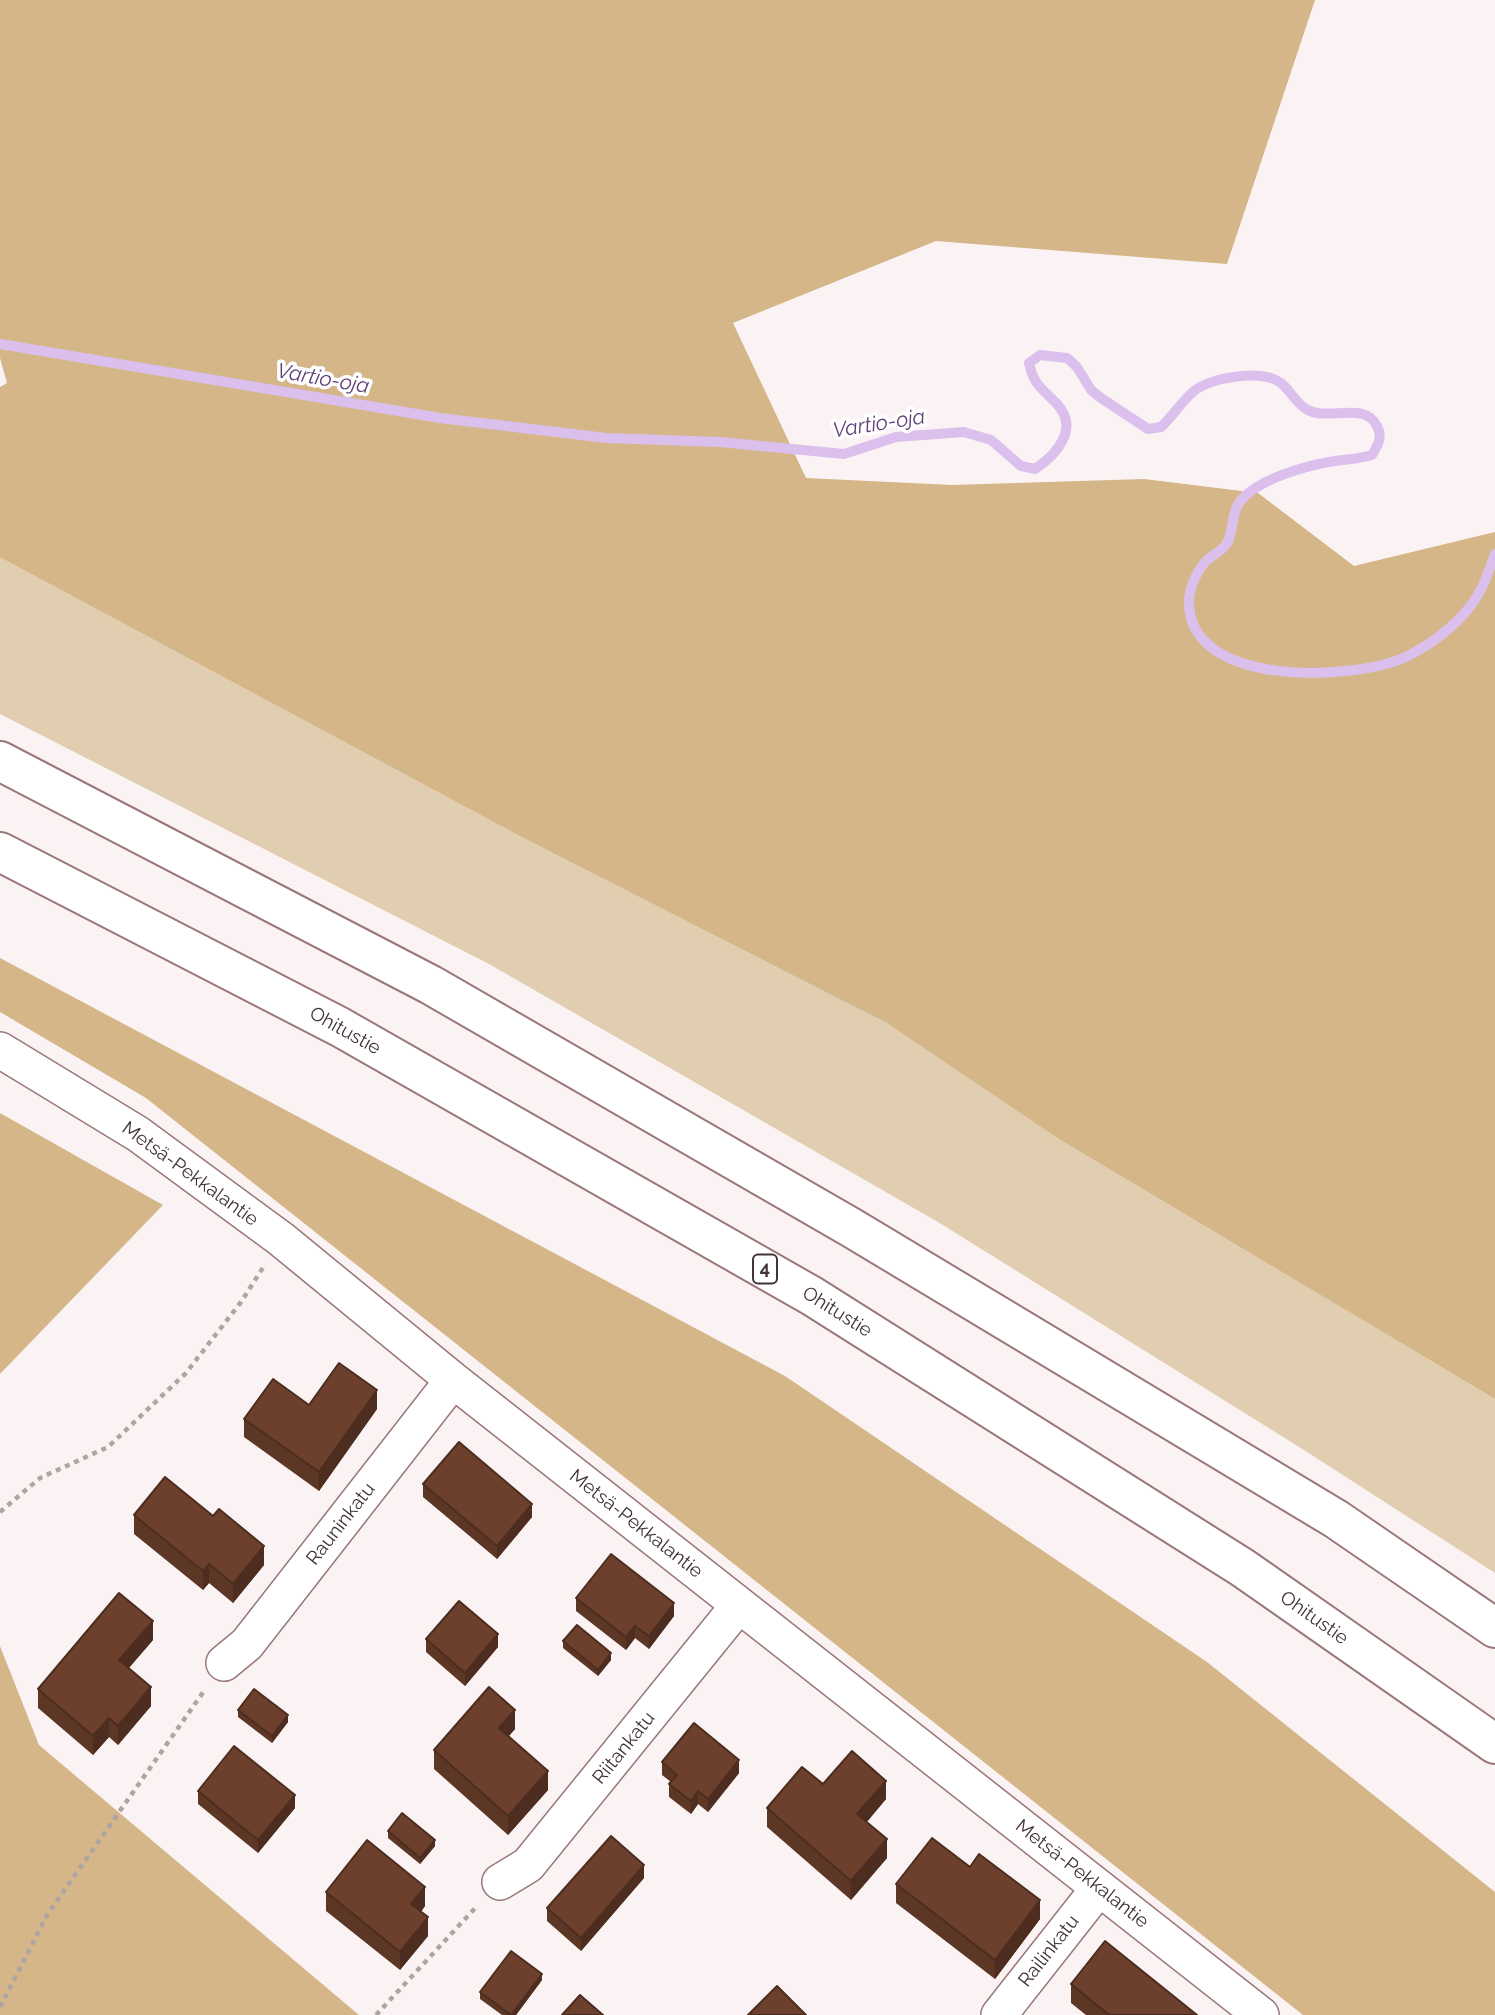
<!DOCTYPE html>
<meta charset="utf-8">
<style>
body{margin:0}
canvas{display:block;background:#fbf3f3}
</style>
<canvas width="1495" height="2015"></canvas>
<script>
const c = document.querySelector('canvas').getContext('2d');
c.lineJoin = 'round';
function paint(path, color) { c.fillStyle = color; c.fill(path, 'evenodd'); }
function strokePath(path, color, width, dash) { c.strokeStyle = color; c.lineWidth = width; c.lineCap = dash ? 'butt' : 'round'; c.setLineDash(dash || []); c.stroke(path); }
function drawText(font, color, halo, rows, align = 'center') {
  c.font = font + ' Raleway,sans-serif'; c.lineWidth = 7; c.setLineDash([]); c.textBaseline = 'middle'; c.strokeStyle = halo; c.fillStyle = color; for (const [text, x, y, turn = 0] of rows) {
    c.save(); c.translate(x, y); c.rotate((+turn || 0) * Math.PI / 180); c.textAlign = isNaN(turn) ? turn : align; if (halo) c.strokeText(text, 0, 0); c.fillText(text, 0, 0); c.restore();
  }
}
paint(new Path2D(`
 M0,556L887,1023L1346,1310L1495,1399V1573L1304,1450L938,1222L489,964L0,714Z`), '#e1cdb0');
paint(new Path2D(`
 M0,0H1315L1227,264L936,241L733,323L806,478L952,485L1144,479L1258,493L1354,566L1495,532V1399L1056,1137L887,1023L524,838L0,557V387L7,383L0,358Z
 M0,958L785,1376L1207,1662L1495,1892V2015H1303L146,1098L0,1012Z
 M0,1113L163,1205L0,1374Z
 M0,1646L39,1745L359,2015H0Z`), '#d4b689');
strokePath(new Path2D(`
 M0,344L440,418L606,438L720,442L844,454L896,437L964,432L991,440L1021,466L1035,469C1056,455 1080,429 1057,404C1042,388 1034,386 1029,363L1040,355L1067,358L1077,367L1091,390L1101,398L1148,429L1161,427C1173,416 1182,401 1194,391C1211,377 1262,369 1281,383C1291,391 1296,404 1308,410C1328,421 1365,401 1377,426C1383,437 1378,445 1372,455C1359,459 1348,459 1335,461C1308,465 1256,479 1239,503C1231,514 1234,531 1227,543C1223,550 1213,555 1207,560C1198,569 1190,586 1189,599C1185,688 1353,682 1408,656C1435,642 1464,620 1479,593C1486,581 1490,567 1495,554`), '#dbc0ee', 10);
const street = new Path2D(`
 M0,1050L138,1134L281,1239L453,1380L1261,2015
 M224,1663L247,1644L453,1380
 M500,1882L528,1865L739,1605
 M999,2015L1099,1888`);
const highway = new Path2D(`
 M0,761L431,985L852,1228L1336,1519L1495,1628
 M0,852L340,1027L812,1296L1243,1568L1495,1744`);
strokePath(street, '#9a777a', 38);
strokePath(highway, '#9a777a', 42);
strokePath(new Path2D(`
 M0,1512L40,1478L108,1447L186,1373L241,1302L264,1266
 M0,2007L47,1915L204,1691
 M376,2015L478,1905`), '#aea4a4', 4.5, [5, 5]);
strokePath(street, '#fff', 35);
strokePath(highway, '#fff', 38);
paint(new Path2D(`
 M309,1405L377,1409L319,1491L244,1437V1419Z
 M423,1484L532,1517L497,1559L423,1497Z
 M134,1515L264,1565L233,1603L209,1583L203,1590L134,1534Z
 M576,1598L674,1616L649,1649L635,1638L626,1650L576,1611Z
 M426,1639L498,1647L465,1686L426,1652Z
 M153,1640L129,1668L151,1706L118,1745L109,1737L93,1755L38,1708V1689Z
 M563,1641L611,1660L598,1676L563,1648Z
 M238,1710L288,1722L272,1743L238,1717Z
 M515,1729L509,1736L548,1790L508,1835L434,1769V1750Z
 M662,1762L739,1773L708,1812L698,1804L691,1814L669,1797V1784L671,1782L662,1775Z
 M823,1784L886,1799L867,1822L887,1858L851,1900L767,1827V1808Z
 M198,1791L295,1808L258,1853L198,1804Z
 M388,1831L435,1846L420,1864L388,1838Z
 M644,1878L581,1951L547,1921V1908Z
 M896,1884L1040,1919L995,1979L896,1903Z
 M326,1892L425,1906L421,1912L428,1936L400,1970L326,1911Z
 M542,1980L516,2015H502L480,1999V1992Z
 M1071,1984L1197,2015H1086L1071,2003Z`), '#5d3726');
paint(new Path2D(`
 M377,1390V1409L319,1491V1472Z
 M532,1504V1517L497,1559V1546Z
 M264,1546V1565L233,1603V1584Z
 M209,1564V1583L203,1590V1571Z
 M674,1603V1616L649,1649V1636Z
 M153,1621V1640L119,1679V1660Z
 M635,1626V1638L626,1650V1637Z
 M498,1634V1647L465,1686V1673Z
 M611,1653V1660L598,1676V1670Z
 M151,1687V1706L118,1745V1726Z
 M515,1710V1729L499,1747V1728Z
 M288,1715V1722L272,1743V1736Z
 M109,1718V1737L93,1755V1736Z
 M739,1760V1773L708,1812V1799Z
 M548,1771V1790L508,1835V1816Z
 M886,1781V1799L857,1833V1814Z
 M698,1791V1804L691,1814V1801Z
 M295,1795V1808L258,1853V1840Z
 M887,1839V1858L851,1900V1881Z
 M435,1840V1846L420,1864V1858Z
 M644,1865V1878L581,1951V1938Z
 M425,1887V1906L411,1923V1904Z
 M1040,1900V1919L995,1979V1960Z
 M428,1917V1936L400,1970V1952Z
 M542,1974V1980L516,2015H511Z`), '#4c2d1f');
const building = new Path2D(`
 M339,1363L377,1390L319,1472L244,1419L273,1379L309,1405Z
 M459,1442L532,1504L497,1546L423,1484Z
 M165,1477L213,1516L219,1509L264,1546L233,1584L209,1564L203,1571L134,1515Z
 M611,1554L674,1603L649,1636L635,1626L626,1637L576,1598Z
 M119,1593L153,1621L119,1660L151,1687L118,1726L109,1718L93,1736L38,1689Z
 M459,1601L498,1634L465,1673L426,1639Z
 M577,1625L611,1653L598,1670L563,1641Z
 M489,1687L515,1710L499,1728L548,1771L508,1816L434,1750Z
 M254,1689L288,1715L272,1736L238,1710Z
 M694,1723L739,1760L708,1799L698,1791L691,1801L669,1784L677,1775L662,1762Z
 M234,1746L295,1795L258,1840L198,1791Z
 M852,1751L886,1781L857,1814L887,1839L851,1881L767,1808L802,1767L823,1784Z
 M402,1813L435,1840L420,1858L388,1831Z
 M611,1836L644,1865L581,1938L547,1908Z
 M932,1838L970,1867L979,1854L1040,1900L995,1960L896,1884Z
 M367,1840L425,1887L411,1904L428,1917L400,1952L326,1892Z
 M1105,1941L1197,2015H1109L1071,1984Z
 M511,1951L542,1974L511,2015L480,1992Z
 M777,1986L806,2015H748Z
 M580,1995L603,2015H562Z`);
paint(building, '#6c402c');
strokePath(building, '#4c2d1f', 2);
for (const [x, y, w] of [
 [765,1269,24]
]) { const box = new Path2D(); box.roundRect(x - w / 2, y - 14.5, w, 29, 5); c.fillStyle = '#fff'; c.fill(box); strokePath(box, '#423334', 2); }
drawText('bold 18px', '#423334', null, [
 ["4",765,1269]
]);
drawText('19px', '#423334', '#fff', [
 ["Ohitustie",345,1031,29],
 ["Metsä-Pekkalantie",190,1174,36],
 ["Ohitustie",837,1312,32],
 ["Rauninkatu",341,1524,-52],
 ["Metsä-Pekkalantie",636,1524,38],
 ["Ohitustie",1314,1618,35],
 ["Riitankatu",624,1748,-51],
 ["Metsä-Pekkalantie",1082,1874,38],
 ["Railinkatu",1049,1951,-52]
]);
drawText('italic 21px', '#613f78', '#fff', [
 ["Vartio-oja",323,379,10],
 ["Vartio-oja",879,424,-9]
]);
</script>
